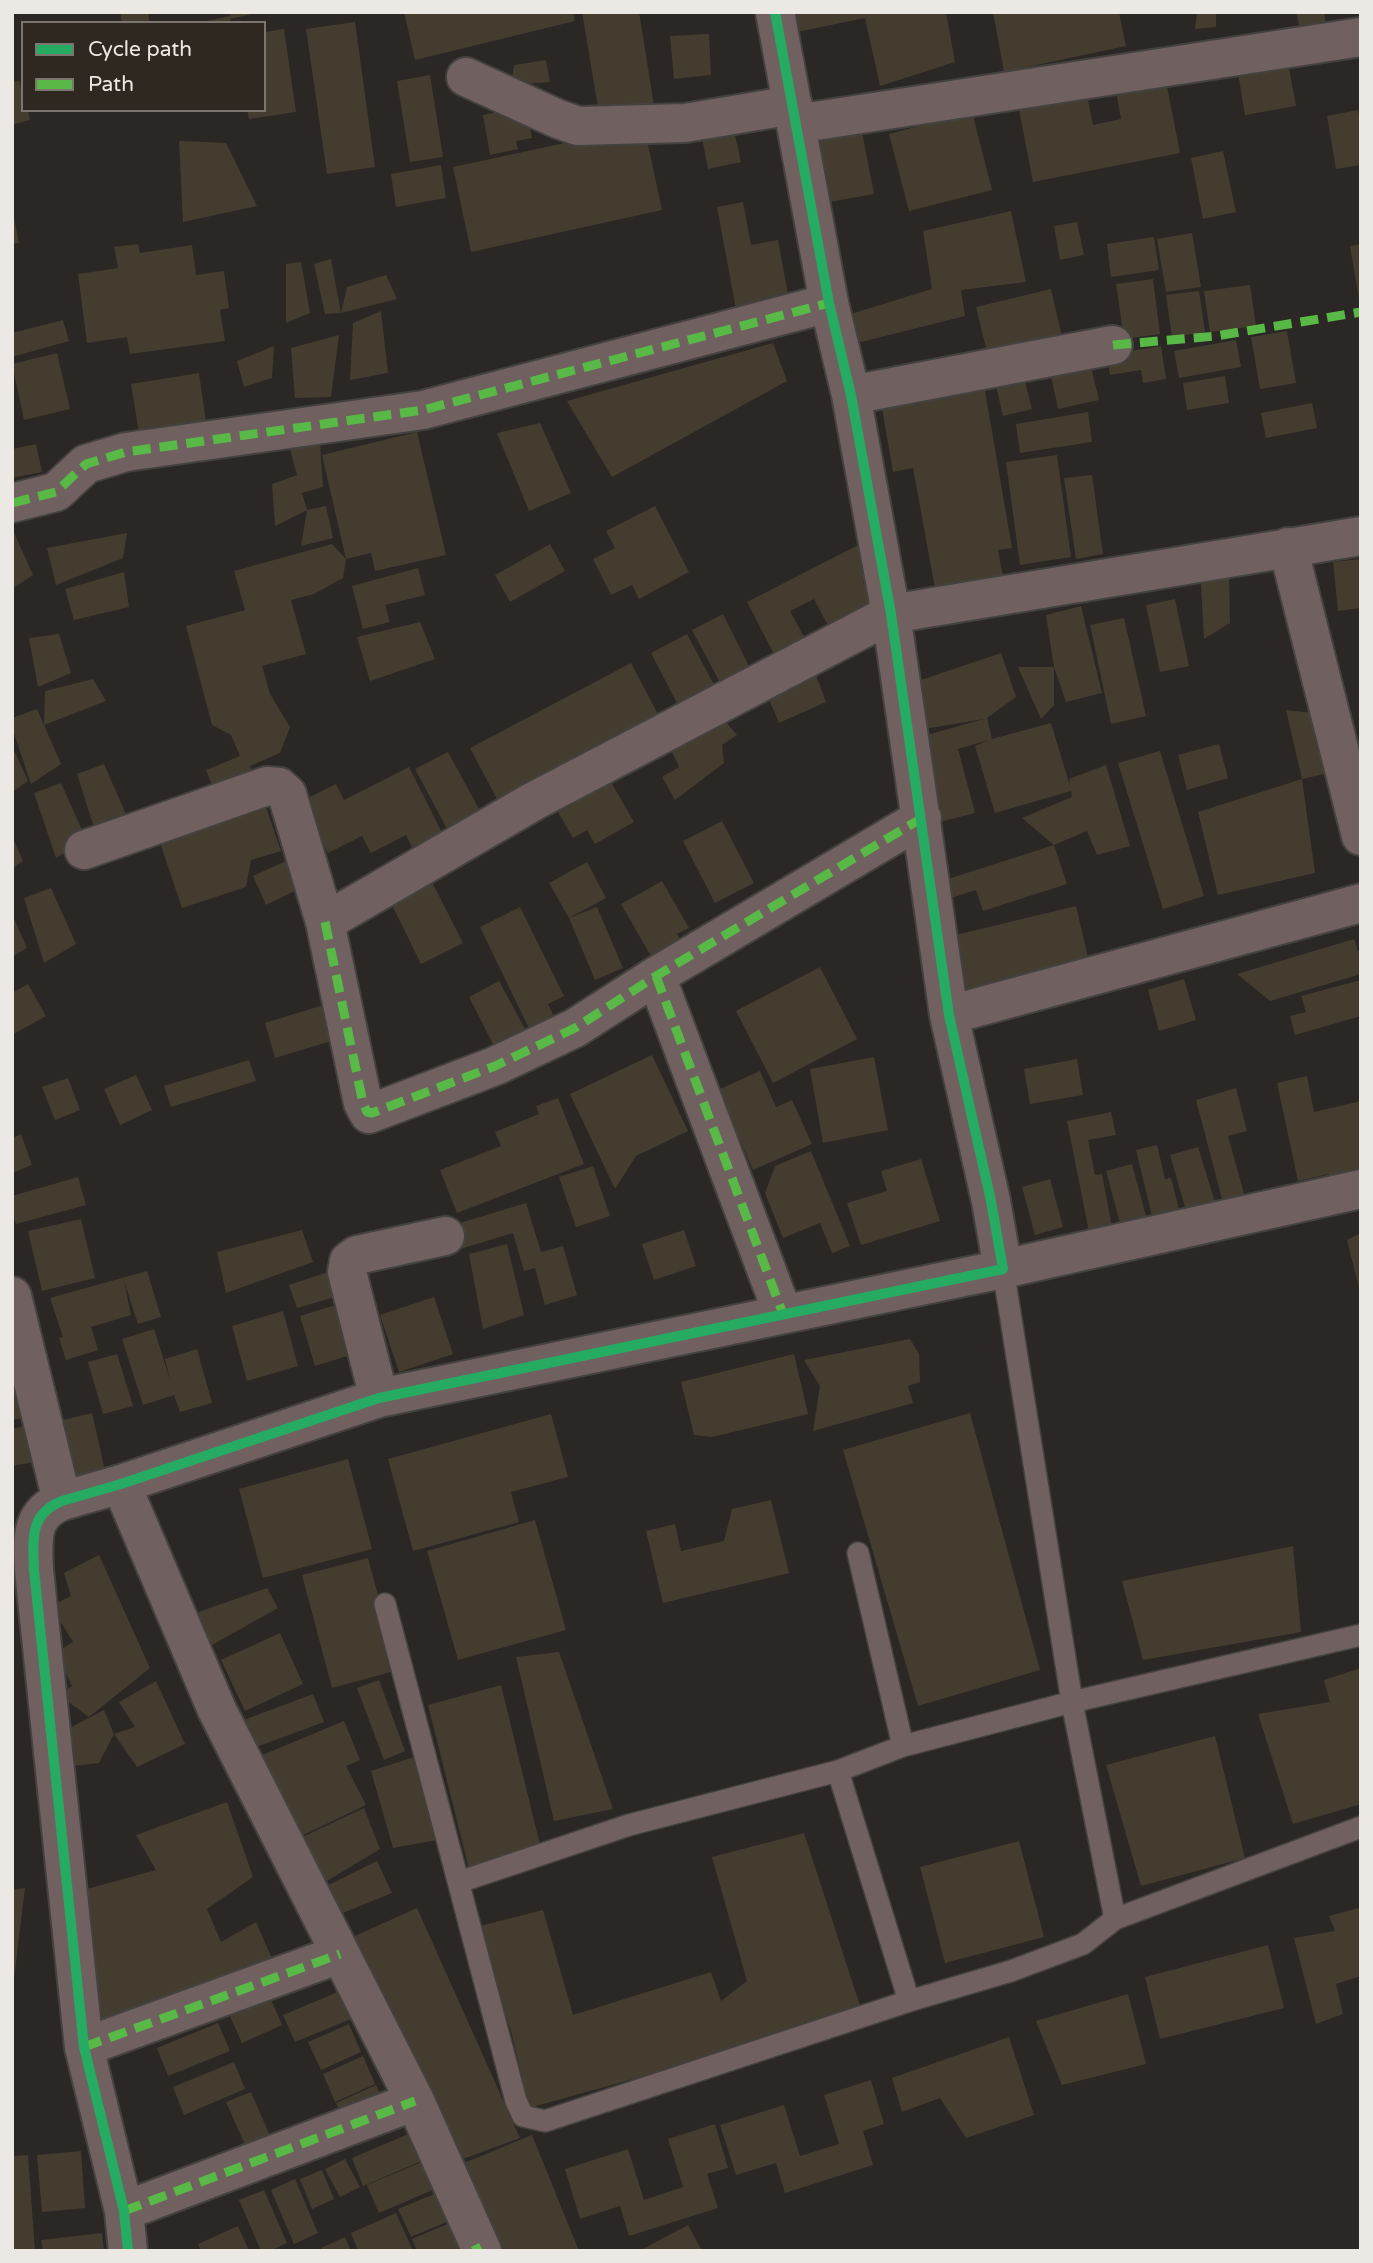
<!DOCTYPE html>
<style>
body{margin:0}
#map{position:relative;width:1373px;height:2263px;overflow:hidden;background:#2a2724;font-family:"Varela Round",sans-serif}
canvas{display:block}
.frame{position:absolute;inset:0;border:14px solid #ece8e3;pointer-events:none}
.legend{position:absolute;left:21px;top:21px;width:245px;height:91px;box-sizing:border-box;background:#2e2820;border:2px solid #7a756e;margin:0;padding:9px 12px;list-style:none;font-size:21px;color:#ece8e3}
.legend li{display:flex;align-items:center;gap:14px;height:35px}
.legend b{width:35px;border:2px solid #7a756e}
</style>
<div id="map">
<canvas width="1373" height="2263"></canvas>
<div class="frame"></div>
<ul class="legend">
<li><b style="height:9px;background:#26ab63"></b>Cycle path</li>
<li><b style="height:9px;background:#58b947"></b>Path</li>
</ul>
</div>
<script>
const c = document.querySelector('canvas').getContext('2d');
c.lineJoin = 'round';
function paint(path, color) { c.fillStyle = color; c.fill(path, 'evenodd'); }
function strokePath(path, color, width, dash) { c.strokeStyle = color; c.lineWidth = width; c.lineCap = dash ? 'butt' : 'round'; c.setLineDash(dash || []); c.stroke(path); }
paint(new Path2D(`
 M120,12H148L150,23H122Z
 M229,12L256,13L230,19V23H197L230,16Z
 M404,12H573L575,21L415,60Z
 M582,12H639L654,105L599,114Z
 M787,12H946L955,62L880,86L865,18L792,33Z
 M993,12H1119L1126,46L1004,72Z
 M1216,12V27L1195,29L1197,13Z
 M1296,12H1324L1326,24L1300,30Z
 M355,22L375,167L327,174L306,29Z
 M284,29L296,112L249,119L247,110H264V32Z
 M709,34L711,75L674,79L670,36Z
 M1287,57L1296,106L1245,115L1237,67Z
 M546,60L550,82L511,85L514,65Z
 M430,75L443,157L410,162L397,81Z
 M20,81L23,110H28L30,120L12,125V82Z
 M1166,81L1180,153L1033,182L1019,110L1087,96L1093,125L1121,119L1116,91Z
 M526,106L532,138L516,141L518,149L490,155L483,115Z
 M1358,110L1361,124V165L1336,169L1327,116Z
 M972,112L992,190L909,211L889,134Z
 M644,126L662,210L471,252L453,167Z
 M734,131L741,162L708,169L702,138Z
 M862,132L874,194L813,205L802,144Z
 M179,141L226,143L257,206L183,222Z
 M1223,151L1236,212L1203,219L1191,158Z
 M441,165L446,198L396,207L391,174Z
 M743,202L751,245L778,240L790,305L737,315L717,207Z
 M12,208L19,243L12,244Z
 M1011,211L1026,282L961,290L965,316L845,346L841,317L932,289L923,231Z
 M1077,222L1084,255L1060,260L1054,226Z
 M1192,233L1201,287L1166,292L1157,239Z
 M1154,237L1159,270L1111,277L1107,244Z
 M138,244L140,253L192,245L196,275L224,271L229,308L220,310L225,341L130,354L127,337L87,343L78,274L118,268L114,247Z
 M1361,244V299H1359L1350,246Z
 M331,259L341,313L347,287L386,275L397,299L341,313L325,314L314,264Z
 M301,262L310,313L286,323V264Z
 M1153,279L1160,334L1124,339L1116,284Z
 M1250,285L1256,326L1210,332L1204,291Z
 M1051,289L1064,346L990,364L976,307Z
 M1199,291L1205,332L1172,337L1166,295Z
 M381,311L388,373L350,380L353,323Z
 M63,320L69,341L12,357V333Z
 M1287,331L1296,383L1260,389L1251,337Z
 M339,335L331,397L295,398L291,348Z
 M1236,340L1241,367L1179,378L1174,351Z
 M773,343L787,381L612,477L567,401Z
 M274,346L272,378L244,387L237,361Z
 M1161,346L1166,379L1143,383L1141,370L1110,375L1107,355Z
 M57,353L70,409L24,420L12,364Z
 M1090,363L1099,400L1058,409L1050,371Z
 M199,373L207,429L140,439L131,384Z
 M1023,374L1032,409L1003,416L995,381Z
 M1225,376L1229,403L1187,410L1183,383Z
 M984,385L1012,548L998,550L1004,582L936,594L913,468L893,472L881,403Z
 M1312,403L1317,428L1266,438L1261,413Z
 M1088,412L1092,442L1020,453L1016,424Z
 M540,423L571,493L529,511L497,433Z
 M417,432L446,555L375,571L371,553L346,559L343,578L314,594L291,600L306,654L262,666L270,694L290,727L280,753L250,766L253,773L214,791L206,770L240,756L231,735L212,725L186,626L245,610L234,571L332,544L346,559L322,455Z
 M320,443L323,487L302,493L307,510L326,506L333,538L301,546L307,510L275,526L272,484L297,475L290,449Z
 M36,444L42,472L12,478V449Z
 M1057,455L1071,557L1020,565L1006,462Z
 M1092,475L1103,554L1076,559L1064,478Z
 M655,506L689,572L639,599L632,585L611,595L593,559L615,548L606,531Z
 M12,528L33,575L12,589Z
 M127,533L123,558L56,585L47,548Z
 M862,543L878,574L863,582L879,613L834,637L814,599L790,611L809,646L778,662L747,602Z
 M550,544L565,571L510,602L495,575Z
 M1361,559V608L1338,611L1333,562Z
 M418,568L425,595L385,605L390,622L363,629L352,586Z
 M124,572L129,607L74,620L65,589Z
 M1229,574L1230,623L1204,639L1201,584Z
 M1175,599L1189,666L1160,672L1146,605Z
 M1081,606L1102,693L1066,702L1054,667V705L1041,719L1018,667H1054L1046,615Z
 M723,614L753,674L724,690L692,630Z
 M1124,618L1146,716L1111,724L1090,625Z
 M420,622L435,659L370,681L357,637Z
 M59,634L71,673L38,687L29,638Z
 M687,634L720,696L683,715L651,653Z
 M1001,653L1016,697L987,718L992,739L1051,723L1070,786L1069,779L1106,765L1130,846L1097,855L1087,831L1054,845L1022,818L1072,797L1071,791L995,813L975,746L988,740L958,749L975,813L932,824L909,740L984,719L918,730L903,686Z
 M631,663L660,718L499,803L470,748Z
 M816,675L826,702L779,723L768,697Z
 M93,679L106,701L44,725L45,691Z
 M37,709L61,764L31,784L12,727V718Z
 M1286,710L1314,713L1328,773L1302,779Z
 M722,718L737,735L722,745L724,763L675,800L662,777L679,767L667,741Z
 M1219,744L1228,778L1187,790L1178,755Z
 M12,746L28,781L12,792Z
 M1160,751L1204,896L1163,909L1118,763Z
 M448,752L485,820L452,838L415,769Z
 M104,764L129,821L98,840L77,774Z
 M409,767L447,843L417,858L406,835L371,853L362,836L328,853L302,801L336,784L344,800Z
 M1302,779L1315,873L1218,895L1198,812Z
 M611,782L634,822L595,844L587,830L573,838L558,812Z
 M61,783L86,839L56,858L34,793Z
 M264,801L281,851L251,860L246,887L182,908L158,837Z
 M722,821L754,883L715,903L683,841Z
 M12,836L23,861L12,869Z
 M1054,845L1067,884L983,911L976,890L951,898L945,880Z
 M288,860L301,888L266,905L253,876Z
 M587,862L606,898L569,918L549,883Z
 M662,881L689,928L677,934L684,946L655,963L621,904Z
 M432,882L463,943L421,964L391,903Z
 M51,888L76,944L44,963L24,898Z
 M1076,906L1092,974L956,1007L939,939Z
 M520,907L564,996L548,1004L559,1027L534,1039L480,927Z
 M597,907L623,968L595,980L569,918Z
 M12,914L27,948L12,957Z
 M1354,939L1358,951L1361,950V974L1270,1001L1237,974Z
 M820,967L857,1039L773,1083L736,1011Z
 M1184,979L1196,1020L1159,1031L1148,990Z
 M1361,980V1016L1295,1035L1290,1016L1306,1012L1301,996Z
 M499,981L525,1029L494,1046L469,997Z
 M28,984L46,1016L12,1035V993Z
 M330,1003L341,1038L275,1058L265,1023Z
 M652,1055L688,1131L636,1156L615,1189L570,1094Z
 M874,1057L888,1130L823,1143L810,1069Z
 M1077,1059L1083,1095L1030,1104L1024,1069Z
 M249,1060L256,1081L171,1107L164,1086Z
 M760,1071L776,1107L792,1100L812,1144L753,1170L718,1090Z
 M136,1075L152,1110L120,1125L104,1089Z
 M1307,1076L1314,1112L1361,1101V1176L1330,1183L1329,1174L1298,1181L1277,1083Z
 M68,1078L80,1110L55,1120L42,1087Z
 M1236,1088L1247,1131L1228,1136L1245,1197L1223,1203L1196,1100Z
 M558,1098L584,1164L457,1213L440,1170L501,1146L495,1132L539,1114L536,1106Z
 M1111,1112L1116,1135L1088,1140L1095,1175L1102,1174L1113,1232L1090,1237L1067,1121Z
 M21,1134L32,1165L12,1173V1138Z
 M1157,1145L1165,1179L1171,1178L1180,1213L1153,1220L1136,1150Z
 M1198,1147L1216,1205L1187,1214L1170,1155Z
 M811,1151L850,1246L832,1253L820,1223L783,1238L765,1193L775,1166Z
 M921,1159L940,1221L861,1245L847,1203L887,1191L881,1171Z
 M1132,1164L1146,1216L1120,1223L1106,1171Z
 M593,1166L610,1216L576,1227L559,1177Z
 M78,1177L86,1205L16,1224L12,1212V1196Z
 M1050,1179L1063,1227L1035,1235L1022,1187Z
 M526,1203L541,1252L563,1246L577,1295L545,1305L535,1268L524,1271L513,1233L457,1250L450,1226Z
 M81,1219L95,1278L42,1291L28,1231Z
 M302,1230L313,1262L226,1293L217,1252Z
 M684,1230L696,1266L654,1280L642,1244Z
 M1361,1233V1292H1360L1347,1240Z
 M507,1244L524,1315L483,1329L469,1254Z
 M334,1270L342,1295L297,1308L289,1285Z
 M147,1271L161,1317L138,1324L124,1281L131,1315L91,1327L98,1350L66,1360L59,1338L63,1337L50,1298Z
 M434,1297L453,1354L399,1372L380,1315Z
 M342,1303L357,1353L315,1366L300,1316Z
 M283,1311L298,1366L247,1381L232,1326Z
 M154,1329L170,1380L165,1359L197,1349L212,1403L180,1412L174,1395L143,1405L122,1339Z
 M910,1339L919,1354L920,1382L908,1386L913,1403L813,1431L820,1386L804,1360Z
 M117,1354L133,1406L103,1414L88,1362Z
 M794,1354L808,1414L712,1437L694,1435L681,1382Z
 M21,1385L28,1417L12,1420V1387Z
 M92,1413L107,1479L78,1486L63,1420Z
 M970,1413L1040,1670L918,1706L843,1450Z
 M551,1414L568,1477L511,1492L519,1522L413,1551L388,1459Z
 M33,1424L40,1461L12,1466V1429Z
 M348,1459L372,1549L263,1578L239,1489Z
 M771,1500L789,1573L663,1603L646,1531L675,1524L681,1551L724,1541L732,1509Z
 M535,1520L566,1630L458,1660L427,1551Z
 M1293,1546L1301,1632L1143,1660L1122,1581Z
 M99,1555L150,1668L89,1717L59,1695L72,1686L56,1653L73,1642L51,1606L71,1596L64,1573Z
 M368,1558L398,1670L332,1688L302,1575Z
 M267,1588L278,1608L203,1650L187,1616Z
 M280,1633L303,1684L245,1711L221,1660Z
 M559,1652L613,1809L554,1821L516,1657Z
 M1361,1668V1804L1293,1824L1258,1714L1330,1702L1324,1680Z
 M379,1680L405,1751L384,1760L357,1688Z
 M156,1681L185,1744L137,1767L114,1734L135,1727L119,1702Z
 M501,1685L540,1845L469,1869L428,1705Z
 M313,1694L324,1722L251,1749L241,1721Z
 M104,1710L114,1734L99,1763L65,1767L62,1732Z
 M344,1721L360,1760L346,1766L366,1805L295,1839L260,1756Z
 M1215,1736L1245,1858L1141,1886L1106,1765Z
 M414,1757L437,1840L393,1848L371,1771Z
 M227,1802L253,1877L207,1909L221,1942L256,1922L277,1970L102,2032L87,1889L156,1870L136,1835Z
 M364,1808L380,1849L317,1887L294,1841Z
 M804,1833L863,2015L529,2108L511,2031L476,1927L543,1910L573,2015L711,1972L721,2001L747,1981L712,1857Z
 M1019,1841L1044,1937L945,1963L920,1867Z
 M377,1861L392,1893L333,1917L320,1889Z
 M25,1888L14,1979H12V1890Z
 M417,1908L520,2138L452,2163L348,1939Z
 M1359,1908L1361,1914V1976L1336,1984L1343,2014L1316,2024L1294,1938L1335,1931L1329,1916Z
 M1268,1945L1284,2008L1160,2039L1145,1977Z
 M345,1989L356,2017L295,2042L283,2015Z
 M1128,1994L1146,2064L1062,2085L1036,2021Z
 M270,1997L282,2025L242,2043L229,2014Z
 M218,2023L230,2051L168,2076L157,2048Z
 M349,2024L361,2052L321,2070L308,2042Z
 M1009,2037L1034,2115L966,2138L940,2098L902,2112L892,2078Z
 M363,2056L375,2084L335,2102L323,2074Z
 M234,2062L245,2089L184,2115L173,2087Z
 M871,2080L884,2124L863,2131L873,2165L785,2193L776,2163L736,2175L720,2125L784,2105L800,2156L839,2144L824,2095Z
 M376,2085L386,2108L346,2126L336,2103Z
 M251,2092L274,2145L250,2156L226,2102Z
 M715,2124L728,2168L707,2174L718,2208L629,2236L620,2206L580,2219L565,2169L628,2149L644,2200L683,2187L668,2139Z
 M413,2132L424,2160L363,2186L352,2158Z
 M532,2135L579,2251H494L459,2165Z
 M81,2151L85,2208L42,2212L37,2155Z
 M28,2155L35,2251H12V2156Z
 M345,2159L360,2187L340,2197L325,2169Z
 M429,2159L440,2187L379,2213L367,2185Z
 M322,2170L334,2199L312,2209L300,2179Z
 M295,2179L318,2233L294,2244L271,2190Z
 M264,2190L287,2243L270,2251H261L239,2200Z
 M439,2192L451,2220L411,2237L398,2209Z
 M396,2213L413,2251H358L351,2233Z
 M452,2222L463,2251H417L412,2239Z
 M688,2225L702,2251H639Z
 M238,2226L249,2251H201L198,2244Z
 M102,2233L104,2251H43L41,2240Z
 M345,2237L351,2251H322L321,2248Z`), '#453c30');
const lane = new Path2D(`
 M1003,1269L1072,1702L1115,1919
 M858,1553L903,1746
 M385,1604L516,2101L523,2116L545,2121L909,2001L1011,1971L1083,1944L1115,1919L1361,1827
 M838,1771L909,2001
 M459,1882L629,1825L838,1771L903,1746L1072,1702L1361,1635`);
const street = new Path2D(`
 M466,77L558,119L578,126L685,123L793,105
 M796,124L1361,37
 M851,395L1113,345
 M12,503L56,492L86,464L126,452L423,410L829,303
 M1288,547L1361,836
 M84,850L267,786L279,787L287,794L325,922L363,1103L369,1114L495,1066L575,1028L656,976L922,818
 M325,922L534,801L891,614L1361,536
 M656,976L783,1314
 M949,1015L1361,903
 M1003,1269L1361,1189
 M12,1296L62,1501
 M379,1398L347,1272L349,1261L357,1255L445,1236
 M121,1484L217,1710L415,2101L482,2251
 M84,2047L340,1954
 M124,2211L415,2101
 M128,2251L124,2211L84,2047L34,1570C33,1540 29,1514 62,1501L121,1484L379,1398L1003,1269L991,1201L949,1015L891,614L851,395L829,303L775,12`);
strokePath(lane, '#444240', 24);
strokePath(street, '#444240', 42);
strokePath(lane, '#706160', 21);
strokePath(street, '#706160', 38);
strokePath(new Path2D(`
 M1113,345L1216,336L1361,312
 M12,503L56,492L86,464L126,452L423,410L829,303
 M325,922L363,1103L367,1112L372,1113L495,1066L575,1028L656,976L922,818
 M656,976L783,1314
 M84,2047L340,1954
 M124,2211L415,2101
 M473,2251L481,2247`), '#58b947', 9, [18, 9]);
strokePath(new Path2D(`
 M128,2251L124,2211L84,2047L34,1570C33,1540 29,1514 62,1501L121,1484L379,1398L1003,1269L991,1201L949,1015L891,614L851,395L829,303L775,12`), '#26ab63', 10);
</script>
